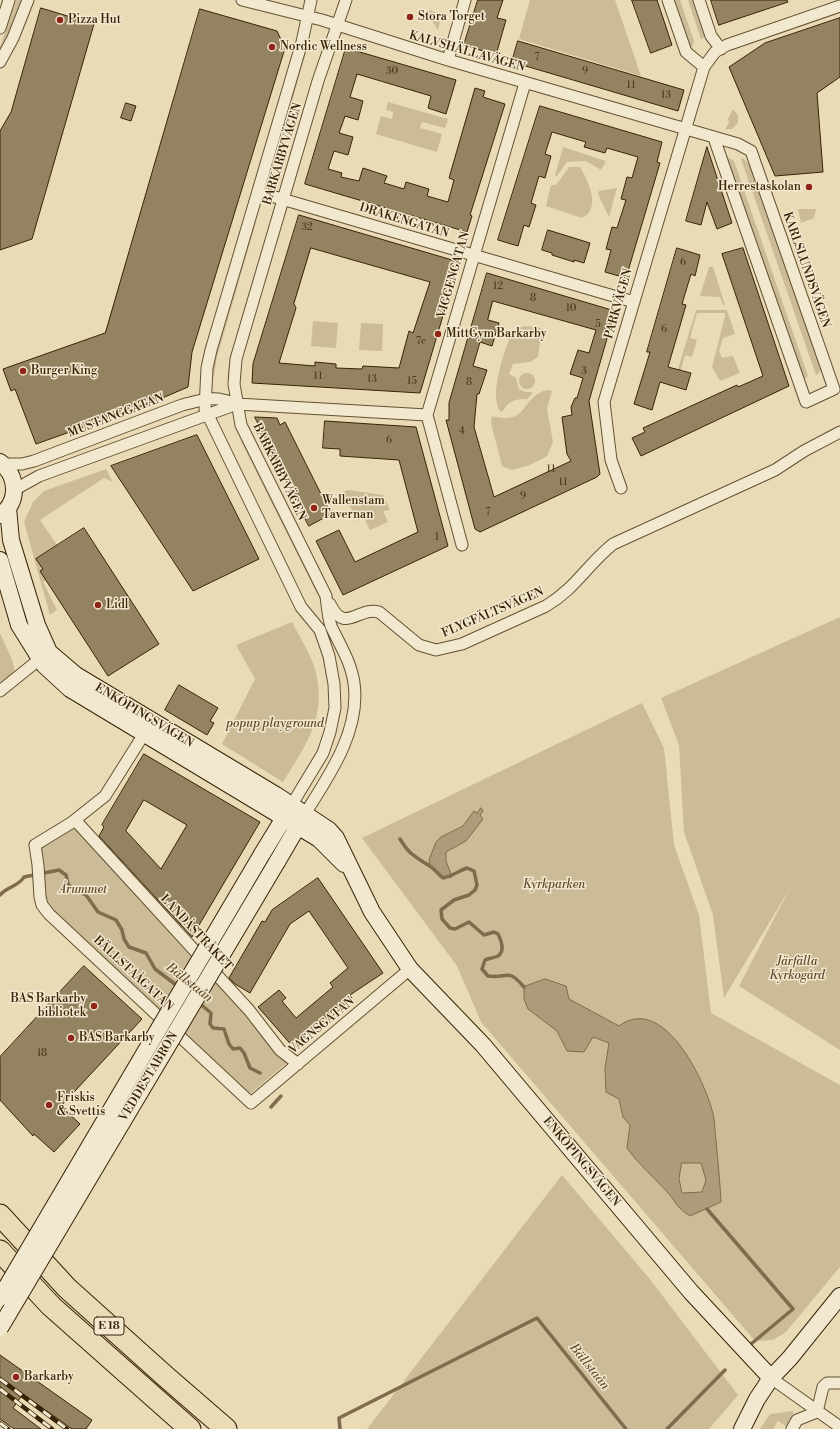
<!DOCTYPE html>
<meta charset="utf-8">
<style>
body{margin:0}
canvas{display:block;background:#e9dbb5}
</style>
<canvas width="840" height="1429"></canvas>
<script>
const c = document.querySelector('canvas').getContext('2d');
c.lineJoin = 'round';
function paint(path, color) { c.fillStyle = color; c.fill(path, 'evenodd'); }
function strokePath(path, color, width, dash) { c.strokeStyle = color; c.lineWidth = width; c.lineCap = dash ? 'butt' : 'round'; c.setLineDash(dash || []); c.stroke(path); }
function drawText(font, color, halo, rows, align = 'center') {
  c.font = font + ' "Libre Bodoni",serif'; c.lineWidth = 3; c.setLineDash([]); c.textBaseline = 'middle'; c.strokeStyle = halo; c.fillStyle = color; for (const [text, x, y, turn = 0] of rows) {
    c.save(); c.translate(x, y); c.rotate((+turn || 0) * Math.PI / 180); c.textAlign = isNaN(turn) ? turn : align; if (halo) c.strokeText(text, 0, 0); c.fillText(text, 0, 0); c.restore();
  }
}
paint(new Path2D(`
 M16,0H23L11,33L0,51V47Z
 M530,0H615L641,76L519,39Z
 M672,0H680L694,41L692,47L689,48Z
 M688,0H695L708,36L701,39Z
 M429,10L442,14L438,30L431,19L426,15L427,11Z
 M305,48L307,49L270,177L267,176Z
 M388,102L448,119L445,128L422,122L420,128L442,134L437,152L376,134L381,116L392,119L393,112L386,110Z
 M733,109L738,115V123L732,129H725L729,123L728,119Z
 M563,147L606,161L601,170L586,161L567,162L557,176H555Z
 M727,157L734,161L808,376L803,380Z
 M743,158L750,166L762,194L821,371L816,375L741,159Z
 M569,167H580C588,180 602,209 582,218L546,206L551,185H556Z
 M616,188H617L609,217L598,194L599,191Z
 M798,209H816L814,218L801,223Z
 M254,221L256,222L217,357L214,376H211L213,359Z
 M269,225L272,226L231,377H227L230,358Z
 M709,267H713L725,305H723L720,297L700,296Z
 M696,310H727L735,334L723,338L719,351L722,358L733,356L740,373L720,381L712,367L725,316V313H697L690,338L697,340L692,357L685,355L681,370L678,369Z
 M313,321L338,323L336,348L311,346Z
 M361,323L383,324L382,351L359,350Z
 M524,326L536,327L547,331L540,343L538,357L530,362L513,364L509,374L516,378L519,389L525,392H532V394L527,399C514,399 509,401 502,412L499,410C490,391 504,351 513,331Z
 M519 381a8 8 0 1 1 16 0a8 8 0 1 1-16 0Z
 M547,390L552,391L547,409L553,442L547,456L530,465L511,470L502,466L491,423L492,416C530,426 519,397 547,390Z
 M244,440L320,593L317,594L241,441Z
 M106,469L113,482L104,478L40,520L57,545L37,559L43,569L46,580L43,582L57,610L50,615L24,522L33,502L44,491Z
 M348,490L383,495L390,510L383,511L388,522L370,530L364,518L357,521L343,492Z
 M840,617V1050L739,986L790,888L724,998L713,915L684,832L679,745L661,698Z
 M292,622C299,636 309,651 314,666C329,713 307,744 283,782L222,744L255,679L236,645Z
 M0,633L13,662L15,675L0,687Z
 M642,703L664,748L674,845L699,915L711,1013L840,1085V1267L786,1332L773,1340L755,1341L481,1022L457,966L362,838Z
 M74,827L183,948L289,1061L250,1094L47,906L40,844Z
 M562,1175L649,1278L738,1395L709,1429H367Z
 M793,1411V1421L787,1427L778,1421L773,1429H760L770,1414Z`), '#cbbc97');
const water = new Path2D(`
 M481,808L483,811L480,815L483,819L466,841L446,852V861L452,877L443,878L430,866L429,860L436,842L441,837L463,826L474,811L477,813Z
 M545,979L566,986L569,999L619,1026C663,993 705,1080 713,1114C715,1123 715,1133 716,1141C718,1162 720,1182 721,1202L690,1216C677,1208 677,1204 669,1194C655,1178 639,1165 627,1148L630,1125L623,1117L619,1099L606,1092L605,1068L609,1043L593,1037L584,1052L567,1051L557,1031L528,1009L524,999V987ZM682,1163H701L706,1180L702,1192L682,1193L679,1179Z`);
paint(water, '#ad9c7a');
strokePath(water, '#7e6c4c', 1);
strokePath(new Path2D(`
 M400,839C409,854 414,856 428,865C434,868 438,874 443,878C453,876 458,871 467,868L474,871L477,885L475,890L469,895L454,900L441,910L442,919L450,928L455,929L469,922L484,935L494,932L498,934C501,940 505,951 498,956C494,958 489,958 485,960L482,969L488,976C508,979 507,967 524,987
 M0,895C7,887 19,886 24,877L59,870L66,875L68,884L74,890L86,895L98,912L116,920L122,930L124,939L129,947L146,953L155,969L179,987
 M198,1002L211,1013L210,1024L213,1028L224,1029L229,1044L233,1049L240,1048L244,1053L250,1068L260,1073
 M271,1107L281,1096
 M707,1209L793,1309L751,1344
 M340,1429L339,1418L537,1318L626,1429
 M667,1429L725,1370`), '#7e6c4c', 3.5);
const building = new Path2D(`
 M478,0H503L497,18L506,20L496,55L464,45Z
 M632,0H657L672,45L651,53Z
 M711,0H787L788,2L719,25Z
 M41,8L94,24L32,239L0,250V131L11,112Z
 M200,9L277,31L285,48L192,352L188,387L146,405L36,444L15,389L11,391L3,369L105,333Z
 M840,18V77L817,93L823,172L775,176L729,67L765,43Z
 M518,41L684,90L678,111L512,62Z
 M346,48L456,80L446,114L428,108L431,96L357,74L350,97L363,101L358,120L345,116L339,133L353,137L348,155L334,151L328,169L342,173L341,177L359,181L363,168L387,176L384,183L404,189L406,182L429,189L427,196L448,202L454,180L449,178L475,88L485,91L483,97L505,104L470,215L472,216L467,232L305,184Z
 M126,103L136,106L131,121L121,118Z
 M540,106L662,142L657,162L660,163L626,278L605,272L611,250L606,249L612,227L617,228L626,200L621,199L627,177L632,178L638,157L607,148L605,153L584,147L586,142L552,132L545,154L551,156L545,178L539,176L531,203L536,205L529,227L524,225L518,246L498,240Z
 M707,147L732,223L717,229L707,202L701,225L686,221Z
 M299,215L459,262L420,393L252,383L253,364ZM311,248L430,282L413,333L409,331L399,368L363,366L362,369L336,368V364L315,362V366L279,363L296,308L294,304Z
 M548,230L590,243L584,263L574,260V262L552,255V253L542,250Z
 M677,248L700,255L695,276L691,274L682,304L686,305L668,367L691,373L686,390L660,382L652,410L634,404L650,352H647Z
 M743,248L789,386L641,456L632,438L645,432L643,428L737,385L738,387L763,376L722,254Z
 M487,273L615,311L589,401L600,474L597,477L480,532L475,529L446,420H449V403ZM493,301L596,330L589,353L578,350L570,374L583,378L577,398H575L571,407L572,415L562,417L567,454L571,461L494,497L474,427L477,394H479L487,370L473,366L480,342L492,346L499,323L488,320Z
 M255,417L277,418L280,425L285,422L331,514L309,526Z
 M325,421L416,427L448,546L343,595L316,541L339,530L355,562L418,532L399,460L340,456V449L323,448Z
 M197,435L259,559L193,591L111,466Z
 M84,528L159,644L108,676L40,571L43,569L36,559Z
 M179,685L218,708L210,721L214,723L207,735L165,710Z
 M144,754L260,822L192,937L99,836L104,827L102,825ZM144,800L187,825L161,869L126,831Z
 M318,878L383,973L350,995L352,999L294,1048L258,1007L279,990L286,998L282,1001L296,1018L333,987L330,983L348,968L309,911L290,924L250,993L235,984L229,978L262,921L265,922L272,910Z
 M84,966L142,1019L61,1106L80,1124L54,1152L34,1134L33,1136L0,1100V1057Z
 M0,1355L92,1420L86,1429H72L23,1394L13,1408L41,1429H14L0,1419Z`);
paint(building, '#948361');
strokePath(building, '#382307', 1);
const street = new Path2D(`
 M242,0L322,20L448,60L738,144L751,151L834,389L806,402L714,138
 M668,0L686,52L704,67
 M699,0L711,36L721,49
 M0,28L9,0
 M448,60L465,0
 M0,62L13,38L28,0
 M258,192L634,302
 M3,464H22L34,461L182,405C207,399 213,395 237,404L427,415
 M621,488L611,460L604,402L704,67L715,52L727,45L840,6
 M14,490L39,476L237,404
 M462,545L427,415L525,83
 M330,604C345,635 358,606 379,612L419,645L436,650L462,644L546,606C575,589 587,565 613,544L775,470L804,451L840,432
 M0,691L46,654
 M144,734L105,796L71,823L35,845L38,865L40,897L42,905L49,914L251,1103L410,969
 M288,811L323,753L330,732L335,708L334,684L329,656L320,630L301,607L205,409L207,368L211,350L302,42L311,0
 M75,820L249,1010L280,1050L298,1064
 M301,820C326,780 361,733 354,683C351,662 340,645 331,626C328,617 327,605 326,596L241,425L234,384L236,359L318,81L346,0
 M771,1378L840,1427
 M817,1412L823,1387L827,1383H840
 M792,1429L797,1420L817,1412`);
const secondary = new Path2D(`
 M0,462C18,476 19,501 1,515
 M8,508L11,540L37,625L49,652L76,675L276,795L329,830L336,838L372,912L410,969L483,1045L691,1292L771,1378
 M0,560L19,625L44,665L70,689L319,839L344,864
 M262,854L284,818
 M277,862L298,826
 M742,1429L757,1399L771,1378L790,1358L840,1296`);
const highway = new Path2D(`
 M0,1215L67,1288L165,1376L226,1429
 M0,1251L51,1306L190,1429`);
strokePath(street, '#645132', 13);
strokePath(secondary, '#382307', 18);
strokePath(highway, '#382307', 23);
strokePath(street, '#f1e8cf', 11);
strokePath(secondary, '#f1e8cf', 16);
strokePath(highway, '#e9dbb5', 21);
const rail = new Path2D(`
 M0,1379L67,1429
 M0,1389L52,1429
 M0,1423L8,1429`);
strokePath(rail, '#382307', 4.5);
strokePath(rail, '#f1e8cf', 3, [9]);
const secondaryBridge = new Path2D(`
 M0,1298L262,854
 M0,1328L277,862`);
strokePath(secondaryBridge, '#382307', 18, []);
strokePath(secondaryBridge, '#f1e8cf', 16);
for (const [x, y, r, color] of [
 [410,17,4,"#8f2418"],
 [60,20,4,"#8f2418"],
 [272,47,4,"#8f2418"],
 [809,187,4,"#8f2418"],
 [438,334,4,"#8f2418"],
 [23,371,4,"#8f2418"],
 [314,508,4,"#8f2418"],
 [98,605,4,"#8f2418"],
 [94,1006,4,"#8f2418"],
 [71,1038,4,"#8f2418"],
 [49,1105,4,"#8f2418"],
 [16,1377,4,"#8f2418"]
]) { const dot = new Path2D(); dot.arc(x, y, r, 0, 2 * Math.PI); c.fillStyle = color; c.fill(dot); strokePath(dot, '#f1e8cf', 1.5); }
drawText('10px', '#4f3b1e', null, [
 ["7",537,58],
 ["30",392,72],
 ["9",585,72],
 ["11",631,86],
 ["13",666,96],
 ["32",307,228],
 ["6",683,263],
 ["12",498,287],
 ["8",533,299],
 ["10",571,309],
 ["5",598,325],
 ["6",664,330],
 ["7c",421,342],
 ["3",584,372],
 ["11",318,377],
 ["13",372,380],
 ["15",412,382],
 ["8",469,383],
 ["4",462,432],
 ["6",389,441],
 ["11",551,470],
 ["11",563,483],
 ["9",523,497],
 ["7",488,513],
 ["1",437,538],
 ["18",42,1054]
]);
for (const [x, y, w] of [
 [109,1326,30]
]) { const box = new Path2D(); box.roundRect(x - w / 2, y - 9, w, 18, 3); c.fillStyle = '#f1e8cf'; c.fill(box); strokePath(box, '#382307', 1); }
drawText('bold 11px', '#382307', null, [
 ["E 18",109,1326]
]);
drawText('12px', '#382307', '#f1e8cf', [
 ["Stora Torget",418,17],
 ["Pizza Hut",68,20],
 ["Nordic Wellness",280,47],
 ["Herrestaskolan",801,187,"right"],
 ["MittGym Barkarby",446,334],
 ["Burger King",31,371],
 ["Wallenstam",322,501],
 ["Tavernan",322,515],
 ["Lidl",106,605],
 ["BAS Barkarby",86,999,"right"],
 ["bibliotek",86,1013,"right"],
 ["BAS Barkarby",79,1038],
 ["Friskis",57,1098],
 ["& Svettis",57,1112],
 ["Barkarby",24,1377]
], 'left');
drawText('12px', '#382307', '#f1e8cf', [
 ["KALVSHÄLLAVÄGEN",467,52,16],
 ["BARKARBYVÄGEN",283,154,-73],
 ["DRAKENGATAN",404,221,17],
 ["KARLSLUNDSVÄGEN",806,270,71],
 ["VIGGENGATAN",454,275,-74],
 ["PARKVÄGEN",619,304,-74],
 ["MUSTANGGATAN",116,416,-21],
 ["BARKARBYVÄGEN",279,472,64],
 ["FLYGFÄLTSVÄGEN",493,613,-23],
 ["ENKÖPINGSVÄGEN",144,716,31],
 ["LANDÅSTRÅKET",196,933,47],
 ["BÄLLSTAÅGATAN",133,974,43],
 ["VAGNSGATAN",322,1026,-40],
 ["VEDDESTABRON",149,1077,-59],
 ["ENKÖPINGSVÄGEN",581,1162,50]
]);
drawText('italic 12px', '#5d492b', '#f1e8cf', [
 ["popup playground",275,724],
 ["Kyrkparken",554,885],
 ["Årummet",83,890],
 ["Järfälla",797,962],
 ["Kyrkogård",797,976]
]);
drawText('italic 13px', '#614d2f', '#f1e8cf', [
 ["Bällstaån",189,983,38],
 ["Bällstaån",589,1367,51]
]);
</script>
